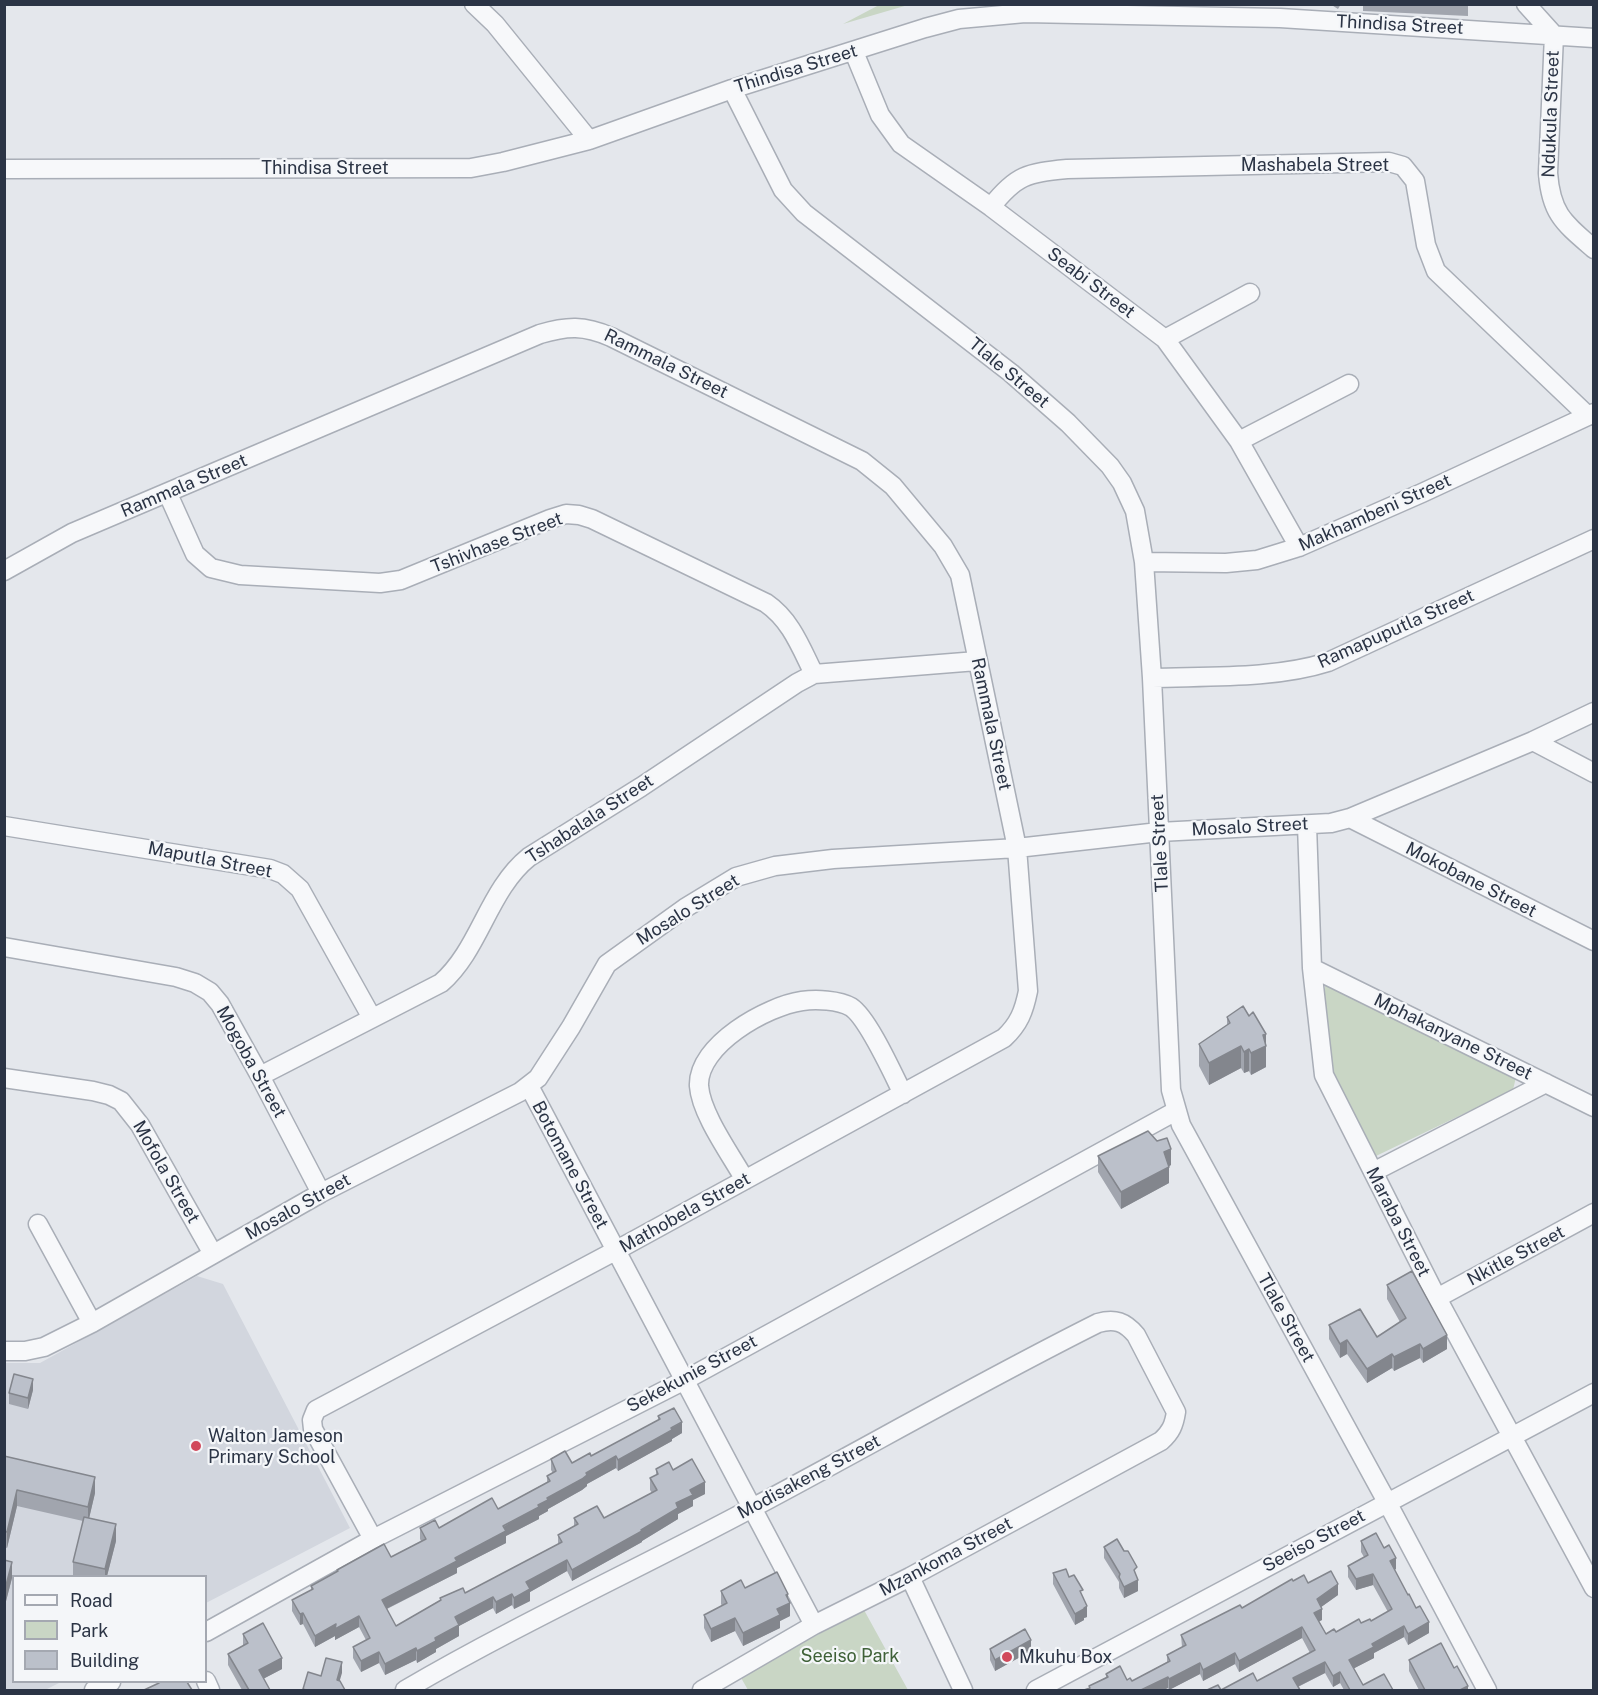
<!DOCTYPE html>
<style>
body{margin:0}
#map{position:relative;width:1598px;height:1695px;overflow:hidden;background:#e4e7ec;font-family:"Public Sans",sans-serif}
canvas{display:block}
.frame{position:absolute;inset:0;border:6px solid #2b3445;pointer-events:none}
.legend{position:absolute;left:12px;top:1575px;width:195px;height:108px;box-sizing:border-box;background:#f4f6f9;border:2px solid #a4a8b1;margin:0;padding:8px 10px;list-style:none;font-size:18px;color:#2b3445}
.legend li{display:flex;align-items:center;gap:12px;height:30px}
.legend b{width:30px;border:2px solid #a4a8b1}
</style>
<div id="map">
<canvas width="1598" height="1695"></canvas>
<div class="frame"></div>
<ul class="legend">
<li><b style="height:8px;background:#f7f8fa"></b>Road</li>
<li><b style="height:16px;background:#c9d6c5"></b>Park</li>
<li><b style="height:16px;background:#bbc0ca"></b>Building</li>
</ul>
</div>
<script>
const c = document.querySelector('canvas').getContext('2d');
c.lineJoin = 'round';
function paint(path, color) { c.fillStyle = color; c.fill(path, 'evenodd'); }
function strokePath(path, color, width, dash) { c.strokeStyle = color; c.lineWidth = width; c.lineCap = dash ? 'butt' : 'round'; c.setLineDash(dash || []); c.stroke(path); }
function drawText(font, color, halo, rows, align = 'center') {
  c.font = font + ' "Public Sans",sans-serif'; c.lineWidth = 4.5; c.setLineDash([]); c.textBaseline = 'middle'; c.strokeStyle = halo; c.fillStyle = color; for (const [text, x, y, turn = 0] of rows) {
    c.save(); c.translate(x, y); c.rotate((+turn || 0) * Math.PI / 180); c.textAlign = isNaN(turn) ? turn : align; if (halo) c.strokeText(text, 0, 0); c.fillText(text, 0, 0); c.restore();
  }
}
paint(new Path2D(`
 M197,1276L223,1284L350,1528L206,1603V1576H14V1682H61L45,1690H5V1363H40Z`), '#d2d6de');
paint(new Path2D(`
 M879,4L908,5L843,24L879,5Z
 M1325,985L1516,1077L1513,1090L1376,1156L1325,1061Z
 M864,1610L908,1690H748L740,1676Z`), '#c9d6c5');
const minor = new Path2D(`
 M474,4L495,24L589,140
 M1526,4L1554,35L1548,173C1551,214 1564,223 1594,249
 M854,52L880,115L901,144L991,207L1165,339L1239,441L1299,547
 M732,89L783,190L804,213L1011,373L1068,423L1110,466L1122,483L1135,511L1144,562L1152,678L1171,1090L1181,1125L1387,1502L1487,1690
 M4,169L471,168L503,162L589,140L732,89L925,28L959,19L1025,13L1280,18L1594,38
 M991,207C1016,175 1027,173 1067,169L1389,162L1403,166L1415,181L1426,245L1436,271L1588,416
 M1165,339L1250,293
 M1239,441L1349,384
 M168,494L195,554L211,568L240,575L380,583L401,580L550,519L566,514L579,515L592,519L766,603C791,620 801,648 814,674
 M1144,562L1226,563L1257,560L1299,547L1422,493L1594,413
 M4,571L72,533L540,334C567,326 584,325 611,337L862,461L893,486L943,546L960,575L1017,848L1028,991C1024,1011 1019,1024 1004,1038L615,1251L316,1410L312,1420L313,1429L373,1539
 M1152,678C1208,676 1275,679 1328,662L1594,539
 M1533,741L1594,773
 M1350,818L1594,941
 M1307,825L1312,968L1324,1075L1437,1298L1594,1588
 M4,826L270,869L283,874L300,889L372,1018
 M4,947L176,977L195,983L210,992L220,1004L260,1076L321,1193
 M1312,968L1594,1107
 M260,1076L441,983C480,949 488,890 529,857L641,787L797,683L814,674L977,661
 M4,1078L93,1091L109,1095L121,1101L140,1125L213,1254
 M529,1086L814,1625
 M1373,1172L1546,1083
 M745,1180C731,1155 701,1114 699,1086C697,1045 767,1006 802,1001C816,999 839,1000 851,1007C868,1018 893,1074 903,1094
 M38,1224L92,1323
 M1437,1298L1594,1213
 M4,1351H25L44,1347L92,1323L321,1193L520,1092L538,1078L571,1027L607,964L685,908L736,877L775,866L833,859L1017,848L1159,832L1331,823L1350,818L1533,741L1594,712
 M910,1577L963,1690
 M206,1632L373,1539L685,1380L1176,1111
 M206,1681L210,1690
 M94,1690L111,1682
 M405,1690C518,1624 638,1569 754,1507C869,1446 982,1381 1098,1323C1115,1318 1125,1322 1136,1335L1176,1412C1174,1425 1171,1432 1161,1441L910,1577L814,1625L702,1690
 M1036,1690L1594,1393`);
strokePath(minor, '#a9aeb7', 21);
strokePath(minor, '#f7f8fa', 18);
paint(new Path2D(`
 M1330,4H1341L1338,9Z
 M1363,4H1468V16L1363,11Z
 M1249,1016L1266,1034V1067L1251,1075L1249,1071L1244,1073L1241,1068L1209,1085L1199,1066V1044L1227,1026V1017Z
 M1098,1156L1171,1165L1169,1166V1183L1121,1209L1098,1172Z
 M1387,1285L1447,1349L1423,1363L1420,1358L1394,1371L1392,1368L1367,1383L1347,1354L1340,1358L1329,1339V1325L1377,1337L1400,1322L1387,1299Z
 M33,1390L28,1409L9,1404V1393Z
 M658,1416L682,1433L672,1439V1441L618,1471L616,1468L587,1484V1486L582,1490L548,1509V1511L539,1516V1519L506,1536V1543L457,1568V1573L387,1609L396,1626L440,1600V1598L465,1593L558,1544V1535L574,1526V1518H604L652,1493L650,1490V1478L656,1475V1469L673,1470L705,1494L693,1500V1506L678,1514V1519L642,1541V1542L572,1581L567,1571L530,1592V1601L514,1609L512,1605L496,1614L493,1608L459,1626V1636L436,1649V1652L417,1663L416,1660L385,1675L379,1663L361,1672L353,1658V1647L366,1640L359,1627L335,1640V1636L315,1647L303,1624L300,1625L292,1611V1600L311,1590V1586L337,1572V1570L391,1557L421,1541L420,1539V1528H439L498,1509L547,1482V1476L553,1473L551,1470V1459L572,1463L591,1456L658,1420Z
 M4,1456L95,1493L89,1518L116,1541L107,1576H73V1562L83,1521L17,1506L7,1548L4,1547Z
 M1361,1541L1396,1569L1394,1570L1429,1633L1408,1645L1404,1637L1374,1653V1658L1354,1668L1363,1685L1393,1690H1344L1340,1683L1333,1687L1325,1673L1298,1687L1257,1681L1310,1653L1302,1638L1239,1672L1235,1664L1203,1681L1200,1674L1169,1690L1168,1688L1163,1690H1084L1089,1688V1686L1106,1677V1674L1132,1681L1167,1662V1655L1182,1647L1181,1635L1242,1608L1293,1581L1308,1583L1338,1595L1321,1607L1322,1620L1319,1621L1326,1634L1336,1632L1371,1621L1388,1612L1373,1585L1356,1590L1348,1577V1566L1364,1557L1361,1552Z
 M1104,1547L1137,1577L1138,1591L1124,1598L1119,1588V1582L1104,1558Z
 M4,1560L12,1578L5,1605H4Z
 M1053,1573L1069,1577L1083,1597L1087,1617L1084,1618V1620L1075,1625L1053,1584Z
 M745,1588L788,1600L790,1616L780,1621V1628L743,1646L735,1631L711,1642L704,1628V1615L722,1606L721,1604V1591Z
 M243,1634L282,1669L263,1679L270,1690H242L228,1665V1654L243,1646Z
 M990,1649L1031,1651L995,1671L990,1660Z
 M1409,1660L1454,1668L1468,1690H1419L1409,1671Z`), '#a1a5ae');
paint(new Path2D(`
 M1266,1034V1067L1251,1075V1053L1263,1035Z
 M1241,1046V1068L1209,1085V1063Z
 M1249,1049V1071L1244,1073V1052Z
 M1171,1149V1165L1164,1169V1152Z
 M1169,1167V1183L1121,1209V1192Z
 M1447,1335V1349L1423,1363V1349Z
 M1347,1340V1354L1340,1358V1344Z
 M1420,1344V1358L1394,1371V1357Z
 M1392,1354V1368L1367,1383V1369Z
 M33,1379V1390L28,1409V1398Z
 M682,1422V1433L672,1439V1441L618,1471V1460Z
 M616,1456V1468L587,1484V1486L582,1490L548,1509V1511L539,1516V1519L506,1536V1543L457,1568V1573L382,1611V1600L455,1558L538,1505L547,1498L586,1473Z
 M95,1477V1493L88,1523V1507Z
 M705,1482V1494L693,1500V1506L678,1514V1519L642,1541V1542L572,1581V1570L641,1530L676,1503L690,1490Z
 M17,1490V1506L7,1548V1532Z
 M116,1524V1541L107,1576H105V1569Z
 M1396,1558V1569L1390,1572V1561Z
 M567,1560V1571L530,1592V1601L514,1609V1598L526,1582Z
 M12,1562V1578L5,1605V1589Z
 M1373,1574V1585L1356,1590V1579Z
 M1138,1580V1591L1124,1598V1587Z
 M1338,1584V1595L1317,1610V1599Z
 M512,1594V1605L496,1614V1602Z
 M788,1594V1604L790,1603V1616L780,1621V1628L743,1646V1633L777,1609L786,1595Z
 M493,1597V1608L459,1626V1636L436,1649V1652L417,1663V1651L455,1617Z
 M1087,1606V1617L1084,1618V1620L1075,1625V1614Z
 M1322,1609V1620L1314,1624V1613Z
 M303,1613V1624L300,1625V1614Z
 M359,1616V1627L335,1640V1636L315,1647V1636L336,1624Z
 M735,1618V1631L711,1642V1629Z
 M1429,1622V1633L1408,1645V1634Z
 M1404,1626V1637L1374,1653V1658L1349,1671V1660L1372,1644Z
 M1302,1627V1638L1239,1672V1661Z
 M1031,1640V1651L995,1671V1660Z
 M416,1648V1660L385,1675V1664Z
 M379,1652V1663L361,1672V1661Z
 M1235,1653V1664L1203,1681V1670Z
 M282,1658V1669L259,1681V1670Z
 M342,1662V1673L337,1690V1680Z
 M1325,1662V1673L1293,1689V1678Z
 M1200,1663V1674L1169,1690V1679Z
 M1340,1672V1683L1333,1687V1676Z
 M1168,1677V1688L1163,1690H1141Z
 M1468,1686V1690H1460Z`), '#83868d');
const building = new Path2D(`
 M1243,1006L1249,1016L1253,1012L1266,1034L1263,1035L1266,1046L1251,1053L1249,1049L1244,1052L1241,1046L1209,1063L1199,1044L1230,1023L1227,1017Z
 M1148,1131L1157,1141L1167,1138L1171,1149L1164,1152L1169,1167L1121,1192L1098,1156Z
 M1412,1271L1447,1335L1423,1349L1420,1344L1394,1357L1392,1354L1367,1369L1347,1340L1340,1344L1329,1325L1360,1309L1377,1337L1406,1318L1387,1285Z
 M14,1374L33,1379L28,1398L9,1393Z
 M674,1408L682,1422L671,1428L672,1430L618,1460L616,1456L586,1473L587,1475L582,1479L547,1498L548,1500L538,1505L539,1507L503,1526L506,1531L455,1558L457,1561L382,1600L396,1626L441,1600L440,1598L463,1588L465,1593L562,1542L558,1535L578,1524L574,1518L597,1506L604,1518L657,1490L650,1478L658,1474L656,1469L669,1462L673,1470L692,1459L705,1482L690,1490L693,1495L676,1503L678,1508L641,1530L642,1531L572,1570L567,1560L526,1582L530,1589L514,1598L512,1594L496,1602L493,1597L455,1617L459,1625L435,1638L436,1641L417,1651L416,1648L385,1664L379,1652L361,1661L353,1647L370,1638L359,1616L335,1629L336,1624L315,1636L303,1613L300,1614L292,1600L313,1589L311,1586L338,1571L337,1570L384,1544L391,1557L426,1539L420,1528L435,1520L439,1528L492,1498L498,1509L550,1481L547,1476L556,1471L551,1459L565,1451L572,1463L590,1453L591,1456L660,1419L658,1416Z
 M4,1456L95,1477L88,1507L17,1490L7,1532L4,1531Z
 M84,1517L116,1524L105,1569L73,1562Z
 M1376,1533L1384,1548L1389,1545L1396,1558L1390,1561L1408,1595L1409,1594L1416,1608L1420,1606L1429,1622L1408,1634L1404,1626L1372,1644L1374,1647L1349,1660L1363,1685L1384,1674L1393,1690H1350L1340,1672L1333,1676L1325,1662L1293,1678L1300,1690H1221L1253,1673L1257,1681L1315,1650L1302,1627L1239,1661L1235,1653L1203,1670L1200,1663L1169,1679L1168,1677L1141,1690H1084L1090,1688L1089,1686L1108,1677L1106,1674L1120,1666L1127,1680L1130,1678L1132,1681L1170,1661L1167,1655L1186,1645L1181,1635L1240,1605L1242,1608L1292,1579L1293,1581L1304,1575L1308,1583L1331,1571L1338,1584L1317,1599L1322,1609L1314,1613L1326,1634L1334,1629L1336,1632L1359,1619L1361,1623L1370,1619L1371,1621L1392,1609L1373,1574L1356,1579L1348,1566L1368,1555L1361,1541Z
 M1117,1539L1124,1551H1128L1137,1567L1134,1570L1138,1580L1124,1587L1119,1577L1120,1574L1104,1547Z
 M4,1560L12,1562L5,1589L4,1588Z
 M1066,1569L1069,1577L1074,1575L1083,1590L1080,1591L1087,1606L1084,1608V1609L1075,1614L1053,1573Z
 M777,1572L788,1594L786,1595L790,1603L777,1609L780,1615L743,1633L735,1618L711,1629L704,1615L727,1603L721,1591L741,1580L745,1588Z
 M263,1623L282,1658L259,1670L270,1690H249L228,1654L248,1643L243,1634Z
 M1025,1629L1031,1640L995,1660L990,1649Z
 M1441,1643L1454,1668L1457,1666L1468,1686L1460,1690H1461H1425L1409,1660Z
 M326,1658L342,1662L337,1680L340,1681L345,1690H306L303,1689L308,1672L321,1676Z
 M158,1682H187L192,1690H144L159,1683Z
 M1218,1685L1221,1690H1207Z`);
paint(building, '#bbc0ca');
strokePath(building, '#83868d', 1.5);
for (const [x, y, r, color] of [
 [196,1446,6,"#d1495b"],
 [1007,1657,6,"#d1495b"]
]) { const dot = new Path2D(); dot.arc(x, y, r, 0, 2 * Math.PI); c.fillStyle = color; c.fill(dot); strokePath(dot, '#f4f6f9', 2); }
drawText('18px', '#2b3445', '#f4f6f9', [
 ["Thindisa Street",1400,25,3],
 ["Thindisa Street",796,69,-17],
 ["Ndukula Street",1551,114,-88],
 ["Mashabela Street",1315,165],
 ["Thindisa Street",325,168],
 ["Seabi Street",1091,283,37],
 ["Rammala Street",666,364,26],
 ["Tlale Street",1009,373,40],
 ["Rammala Street",184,486,-23],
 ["Makhambeni Street",1375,513,-24],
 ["Tshivhase Street",497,543,-21],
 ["Ramapuputla Street",1396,629,-24],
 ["Rammala Street",991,724,78],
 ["Tshabalala Street",590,819,-33],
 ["Mosalo Street",1250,827,-3],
 ["Tlale Street",1160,843,-93],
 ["Maputla Street",210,860,11],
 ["Mokobane Street",1471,880,27],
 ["Mosalo Street",688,910,-32],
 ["Mphakanyane Street",1453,1037,26],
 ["Mogoba Street",251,1062,61],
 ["Botomane Street",570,1165,62],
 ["Mofola Street",166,1172,60],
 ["Mosalo Street",298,1207,-29],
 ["Mathobela Street",685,1213,-29],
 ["Maraba Street",1398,1222,63],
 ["Nkitle Street",1516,1256,-28],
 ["Tlale Street",1286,1318,61],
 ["Sekekunie Street",692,1374,-28],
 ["Modisakeng Street",809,1477,-28],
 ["Seeiso Street",1314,1541,-28],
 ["Mzankoma Street",946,1557,-28]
]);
drawText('18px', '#2b3445', '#f4f6f9', [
 ["Walton Jameson",208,1436],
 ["Primary School",208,1457],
 ["Mkuhu Box",1019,1657]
], 'left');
drawText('18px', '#3f6138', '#f4f6f9', [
 ["Seeiso Park",850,1656]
]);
</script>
